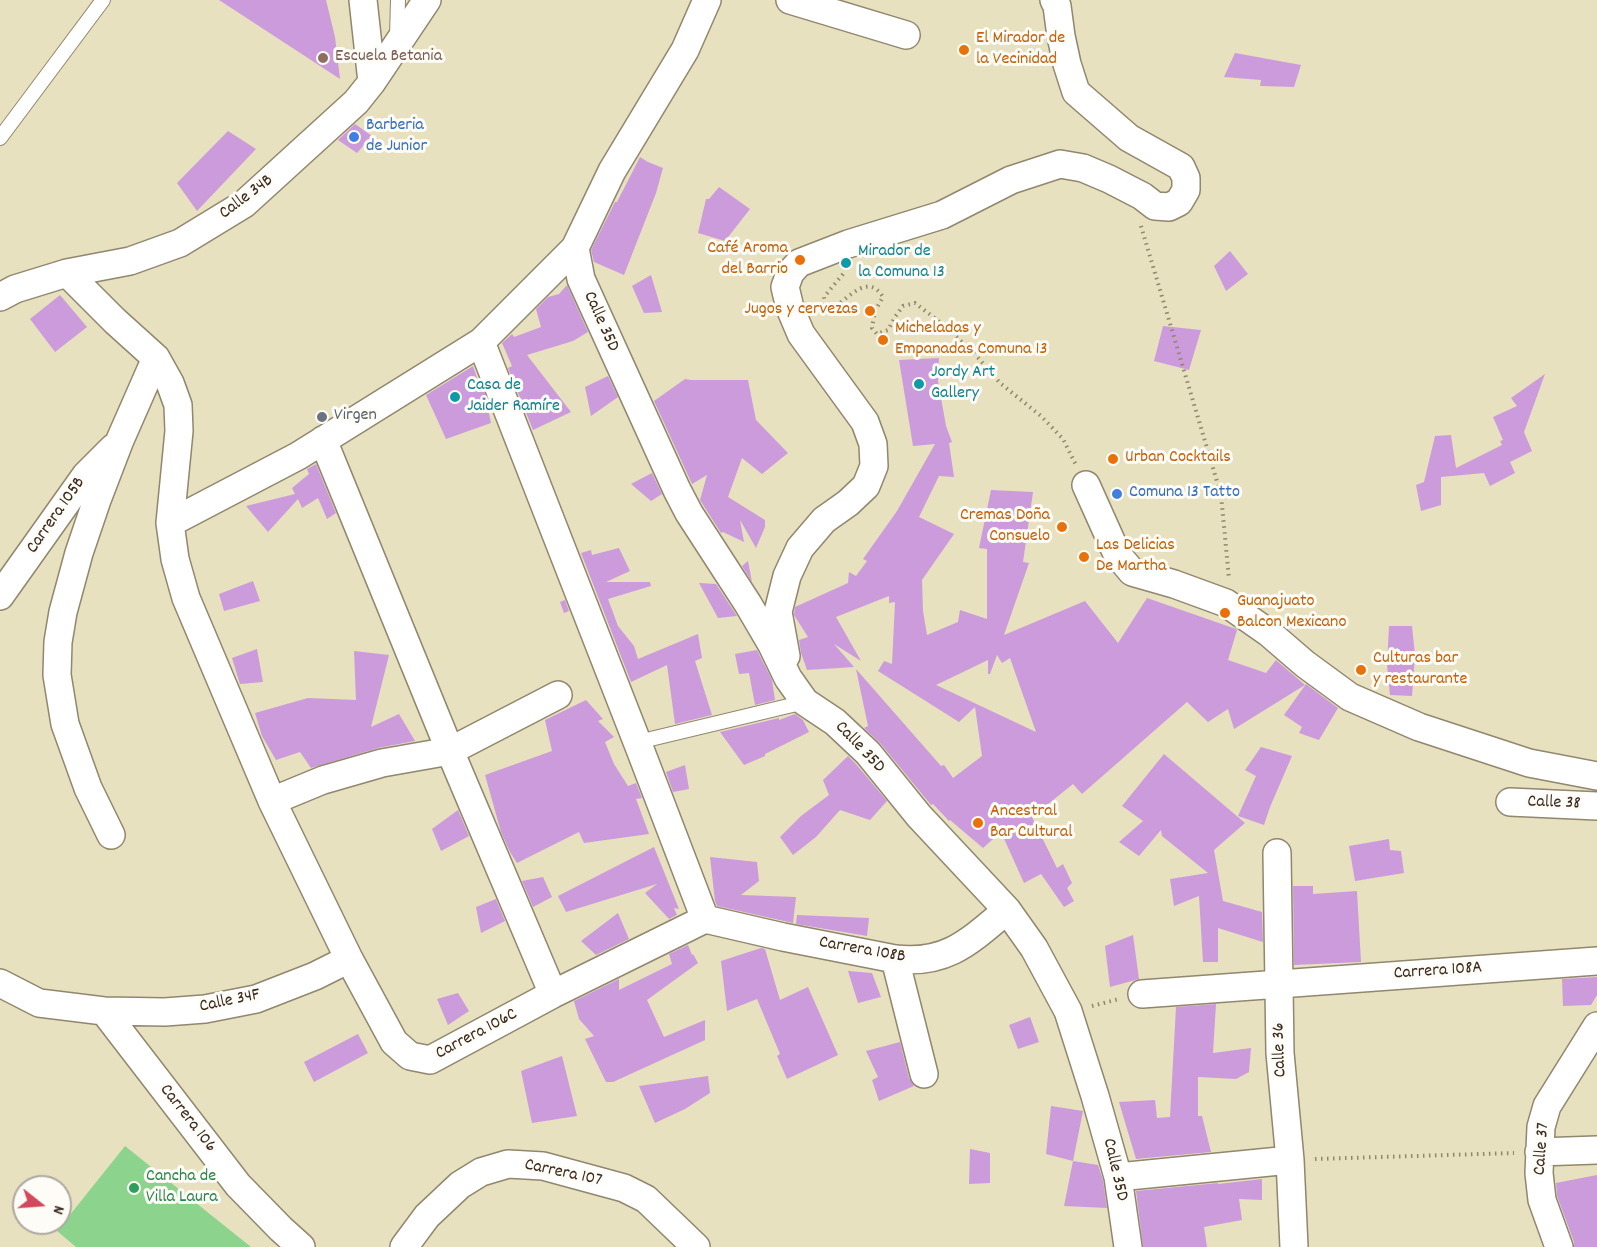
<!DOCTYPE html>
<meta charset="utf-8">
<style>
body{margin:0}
#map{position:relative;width:1597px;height:1247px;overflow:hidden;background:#e7e1bf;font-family:Dekko,sans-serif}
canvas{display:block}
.north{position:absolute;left:12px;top:1175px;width:60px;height:60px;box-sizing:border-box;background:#fdfcf7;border:2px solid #afa8a0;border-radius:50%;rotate:107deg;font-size:16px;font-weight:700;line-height:24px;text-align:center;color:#3b2a1e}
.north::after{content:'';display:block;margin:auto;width:21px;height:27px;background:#d1495b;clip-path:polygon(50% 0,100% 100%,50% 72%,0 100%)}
</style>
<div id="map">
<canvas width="1597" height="1247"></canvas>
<div class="north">N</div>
</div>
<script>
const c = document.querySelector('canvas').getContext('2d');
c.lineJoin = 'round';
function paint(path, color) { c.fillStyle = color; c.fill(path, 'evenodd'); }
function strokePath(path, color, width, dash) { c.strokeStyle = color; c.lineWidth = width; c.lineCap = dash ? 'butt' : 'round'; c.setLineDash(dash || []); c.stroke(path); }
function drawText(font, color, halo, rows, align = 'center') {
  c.font = font + ' Dekko,sans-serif'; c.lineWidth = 6; c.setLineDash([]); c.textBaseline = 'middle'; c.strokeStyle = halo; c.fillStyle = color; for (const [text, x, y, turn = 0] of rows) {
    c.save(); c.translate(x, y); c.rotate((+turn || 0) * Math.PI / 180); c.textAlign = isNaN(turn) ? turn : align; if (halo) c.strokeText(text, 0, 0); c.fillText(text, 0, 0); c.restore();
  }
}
paint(new Path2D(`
 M125,1146L251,1247H76L57,1231Z`), '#8cd48e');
paint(new Path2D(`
 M219,0H326L335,37L340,79Z
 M1235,53L1301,65L1294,87L1260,86L1261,80L1224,77Z
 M355,124L372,136L357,153L338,140Z
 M228,131L256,149L197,211L177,183Z
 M640,157L648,162L663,168L656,193L624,275L594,262L591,250L615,202H617Z
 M719,187L750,209L725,241L698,233L706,199H709Z
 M1230,251L1248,274L1226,291L1214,266Z
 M651,275L662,312L644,313L632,286Z
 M567,285L588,332L573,341L527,355L571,412L533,430L508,368L512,366L502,343L512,334L514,337L541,327L536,309L548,297L559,294Z
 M60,295L87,327L55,352L30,319Z
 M1163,326L1201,330L1189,370L1154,361Z
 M939,358L938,381L946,426L952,442L949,443L954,477L939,476L919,517L954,534L922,580L923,611L927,635L958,622L960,610L987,619V549L979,548L991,490L1033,492L1023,562L1029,563L1004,635L1085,601L1118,643L1147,598L1236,629L1237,630L1228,660L1266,673L1276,660L1305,685L1234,729L1228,709L1208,722L1187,702L1082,794L1073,784L1032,817L1057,868L1063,864L1072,883L1067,888L1074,901L1064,907L1041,874L1024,883L1001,832L983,848L950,820L949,821L933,804L931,805L880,743L864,728L868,726L856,669L941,766L944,765L953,778L982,756L975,707L959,722L878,671L884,661L892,664L895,602L889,603V596L836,617L861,661L834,644L854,667L807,670L801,653L799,640L808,637L794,615L795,607L848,583L849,572L856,576L867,561L863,559L897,511L935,444L913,446L899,360ZM997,655L1002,663L1010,658L1036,732L936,685L988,660V674H990Z
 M473,366L481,389L482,388L485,394L491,423L446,439L426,395Z
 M1545,374L1524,432L1532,451L1510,462L1515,473L1490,486L1484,473L1441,477V505L1421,511L1416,485L1424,482L1435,436L1451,435L1456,468L1502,445L1500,441L1503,440L1493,417L1517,406L1511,398Z
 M608,376L618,397L591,416L585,387Z
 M685,379L691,380H748L756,420L788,453L762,474L742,458L728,497L765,520V527L756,548L740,520L744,542L723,532L721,533L700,500L707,475L692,484L654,401Z
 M316,464L336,513L327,519L318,498L302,508L298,499L268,532L246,506L295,494L292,488L309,474L307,469Z
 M652,473L662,494L651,501L631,484Z
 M619,548L630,571L606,582H650L651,586L608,599L618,626L634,646L638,659L698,634L702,658L695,661L712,715L675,724L667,665L631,682L581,553L591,550L592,555Z
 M748,561L752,582L742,566Z
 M253,581L260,601L224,611L219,594Z
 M699,583L716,584L737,616L718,618Z
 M565,600L569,611L564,613L560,602Z
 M1389,626H1412L1415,655L1412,696L1390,695L1387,665Z
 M257,649L263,682L240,684L232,658Z
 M757,650L772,680L775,700L755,705L749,673L739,674L735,654Z
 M354,651L389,655L371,727L399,714L415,741L378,748L311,768L300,752L276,760L262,736L255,713L308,698L356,700Z
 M1306,684L1338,708L1319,740L1299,733L1302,727L1284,715Z
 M586,700L603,719L598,721L614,737L605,742L614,764L628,786L636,783L642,798L636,799L649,834L584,843L579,832L517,863L510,852L501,832L485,775L552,751L545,720Z
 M795,714L803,720L809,732L765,754V756L744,765L720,732L779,718V720Z
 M1261,747L1292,756L1270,807L1264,825L1238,816L1256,776L1245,770Z
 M1164,754L1245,823L1214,850L1223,901L1262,912L1263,942L1218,928V962H1203L1199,896L1174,906L1170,879L1208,873L1162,836L1161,830L1139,856L1119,842L1143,821L1122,806Z
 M848,756L856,764L887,801L870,820L840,810L816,837L793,855L780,837L801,816L829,795L823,780Z
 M685,765L689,789L673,792L666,772Z
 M458,810L469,836L441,851L432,829Z
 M1389,839L1390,850L1401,851L1404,873L1355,881L1349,846Z
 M654,847L679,909L674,908L677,915L669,919L645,893L657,884L566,912L558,896Z
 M710,857L757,862L759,881L741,895L796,897L793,923L717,906L715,901Z
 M543,877L552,897L533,907L522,881Z
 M1293,886H1313V894L1357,891L1361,962L1294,965Z
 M496,899L505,921L481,933L476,907Z
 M618,913L629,939L596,955L581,941Z
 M797,915L869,918L867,936L796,924Z
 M1133,935L1139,979L1110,987L1105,946Z
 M688,945L692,955L693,954L698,963L647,1000L664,1037L705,1020V1040L613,1082H606L585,1039L594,1036L579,1019L574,1001L619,979V990L672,964L669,954Z
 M761,948L765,949L780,1000L808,987L838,1055L787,1079L777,1056L780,1054L757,999L727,1011L721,961Z
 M848,971L872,973L881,997L858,1003Z
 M1597,977V995L1591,1005L1563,1006L1562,979Z
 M458,993L469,1011L448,1025L437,999Z
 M1216,1004L1213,1053L1251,1048L1249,1072L1236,1079L1198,1077V1116H1202L1211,1152L1136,1159L1119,1102L1155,1100L1157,1118L1170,1117L1176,1007Z
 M1030,1017L1039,1042L1018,1049L1009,1025Z
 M358,1034L368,1053L314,1082L304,1062Z
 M900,1042L909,1078L914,1086L879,1101L872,1080L878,1077L866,1051Z
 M562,1056L577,1116L532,1123L521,1071Z
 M708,1076L710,1093L685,1109L655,1123L639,1086Z
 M1051,1106L1083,1111L1073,1161L1046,1154Z
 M970,1149L990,1153V1183L969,1184Z
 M1073,1161L1098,1165L1103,1180L1107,1208L1064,1206Z
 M1597,1175V1247H1574V1242L1557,1196L1556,1183Z
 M1262,1179V1200L1239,1199L1242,1220L1204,1227L1207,1247H1143L1136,1191L1218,1183V1184Z`), '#cc9bdc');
const lane = new Path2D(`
 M397,37L398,0
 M0,138L103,0
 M638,742L805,702`);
const street = new Path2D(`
 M363,0L372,82
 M790,0L906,35
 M575,248L581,279L677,490L689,513L748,604L772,645L788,678L805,702L835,722L868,753L919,816L1007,910L1034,948L1068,1011L1095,1096L1118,1177L1128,1247
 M67,273L115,321L156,358L170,383L178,405L179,431L170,523L175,559L186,598L272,801L349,959L394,1042L410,1056L430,1060L553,994L705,919
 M0,297L15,289L67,273L130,261L180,243L244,204L356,102L372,82L427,0
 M481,342C556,534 632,726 705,919
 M323,440L450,751L553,994
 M1086,485L1117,554L1132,572L1174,584L1226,603L1269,633L1305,664L1350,697L1419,727L1529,763L1597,776
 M170,523L298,456L481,342L575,248L612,171L685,50L707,0
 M0,596L86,475L113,448
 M786,656L778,612L787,576L800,548L824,520L848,503L866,486L874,466L873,444L865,422L801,334L790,308L785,287L790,273L799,263L848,244L942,215L1011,180L1060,164L1083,168L1109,179L1142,196L1155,206L1169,207L1179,202L1186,190V178L1181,167L1129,138L1076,92L1067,64L1061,36L1057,6L1054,0
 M272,801L323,780L382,763L450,751L558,695
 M1510,802L1597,806
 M111,835L88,788L65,724L57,675L58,642L63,612L79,553L97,500L120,440L156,358
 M1277,853L1280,1053L1290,1160L1294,1247
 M705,919L783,937L895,959C947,965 970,941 1007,910
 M895,959L924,1074
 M0,983L39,1003L104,1011L165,1012L205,1009L256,999L315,976L349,959
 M1142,994L1597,961
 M104,1011L238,1185L281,1229L301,1247
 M1539,1152L1597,1150
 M1118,1177L1290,1160
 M404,1247L427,1216L460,1185L481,1172L508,1164L543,1166L624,1188L646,1199L696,1247
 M1559,1247L1542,1200L1539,1173L1541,1127L1547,1106L1597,1026`);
strokePath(lane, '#91866e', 16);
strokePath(street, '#91866e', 30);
strokePath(new Path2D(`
 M1141,226L1221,495L1229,579
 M843,274L824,297L825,304L836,306C851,295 869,274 883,297L875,311L872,328L877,334L888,330L895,317L903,306L915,303L941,323L974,353L1000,383L1041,416L1063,439L1076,465
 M1092,1006L1119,999
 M1315,1159L1514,1153`), '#91866e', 4, [1.5, 4.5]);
strokePath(lane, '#fff', 14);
strokePath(street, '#fff', 27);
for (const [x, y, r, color] of [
 [964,50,6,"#e8710a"],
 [323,58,6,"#8d6e63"],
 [354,137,6,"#3f7fe0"],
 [800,260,6,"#e8710a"],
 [846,263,6,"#0f9aa8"],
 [870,311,6,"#e8710a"],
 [883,340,6,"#e8710a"],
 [919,384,6,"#0f9aa8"],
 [455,397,6,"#0f9aa8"],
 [322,417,6,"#6b7280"],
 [1113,459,6,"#e8710a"],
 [1117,494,6,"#3f7fe0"],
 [1062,527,6,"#e8710a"],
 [1084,557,6,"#e8710a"],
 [1225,613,6,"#e8710a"],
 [1361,670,6,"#e8710a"],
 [978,823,6,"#e8710a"],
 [134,1188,6,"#2e9e5b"]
]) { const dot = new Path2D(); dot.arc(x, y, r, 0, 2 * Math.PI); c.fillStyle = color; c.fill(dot); strokePath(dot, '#fdfcf7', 2); }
drawText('18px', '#c56008', '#fdfcf7', [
 ["El Mirador de",976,40],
 ["la Vecinidad",976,61],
 ["Café Aroma",788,250,"right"],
 ["del Barrio",788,271,"right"],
 ["Jugos y cervezas",858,311,"right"],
 ["Micheladas y",895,330],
 ["Empanadas Comuna 13",895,351],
 ["Urban Cocktails",1125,459],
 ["Cremas Doña",1050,517,"right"],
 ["Consuelo",1050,538,"right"],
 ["Las Delicias",1096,547],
 ["De Martha",1096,568],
 ["Guanajuato",1237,603],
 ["Balcon Mexicano",1237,624],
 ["Culturas bar",1373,660],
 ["y restaurante",1373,681],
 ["Ancestral",990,813],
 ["Bar Cultural",990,834]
], 'left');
drawText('18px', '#785e54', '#fdfcf7', [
 ["Escuela Betania",335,58]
], 'left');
drawText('18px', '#366cbe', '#fdfcf7', [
 ["Barberia",366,127],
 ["de Junior",366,148],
 ["Comuna 13 Tatto",1129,494]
], 'left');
drawText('18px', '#3b2a1e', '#fdfcf7', [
 ["Calle 34B",247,198,-37],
 ["Calle 35D",600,322,66],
 ["Carrera 105B",57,516,-55],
 ["Calle 35D",859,748,46],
 ["Calle 38",1554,804,2],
 ["Carrera 108B",862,951,10],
 ["Carrera 108A",1438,972,-4],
 ["Calle 34F",230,1002,-12],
 ["Carrera 106C",477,1035,-28],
 ["Calle 36",1281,1050,-92],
 ["Carrera 106",187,1119,52],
 ["Calle 37",1543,1149,-86],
 ["Calle 35D",1114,1170,77],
 ["Carrera 107",563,1174,12]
]);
drawText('18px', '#0d838f', '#fdfcf7', [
 ["Mirador de",858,253],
 ["la Comuna 13",858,274],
 ["Jordy Art",931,374],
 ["Gallery",931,395],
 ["Casa de",467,387],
 ["Jaider Ramíre",467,408]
], 'left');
drawText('18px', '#5b616d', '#fdfcf7', [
 ["Virgen",334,417]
], 'left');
drawText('18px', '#27864d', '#fdfcf7', [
 ["Cancha de",146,1178],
 ["Villa Laura",146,1199]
], 'left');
</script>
